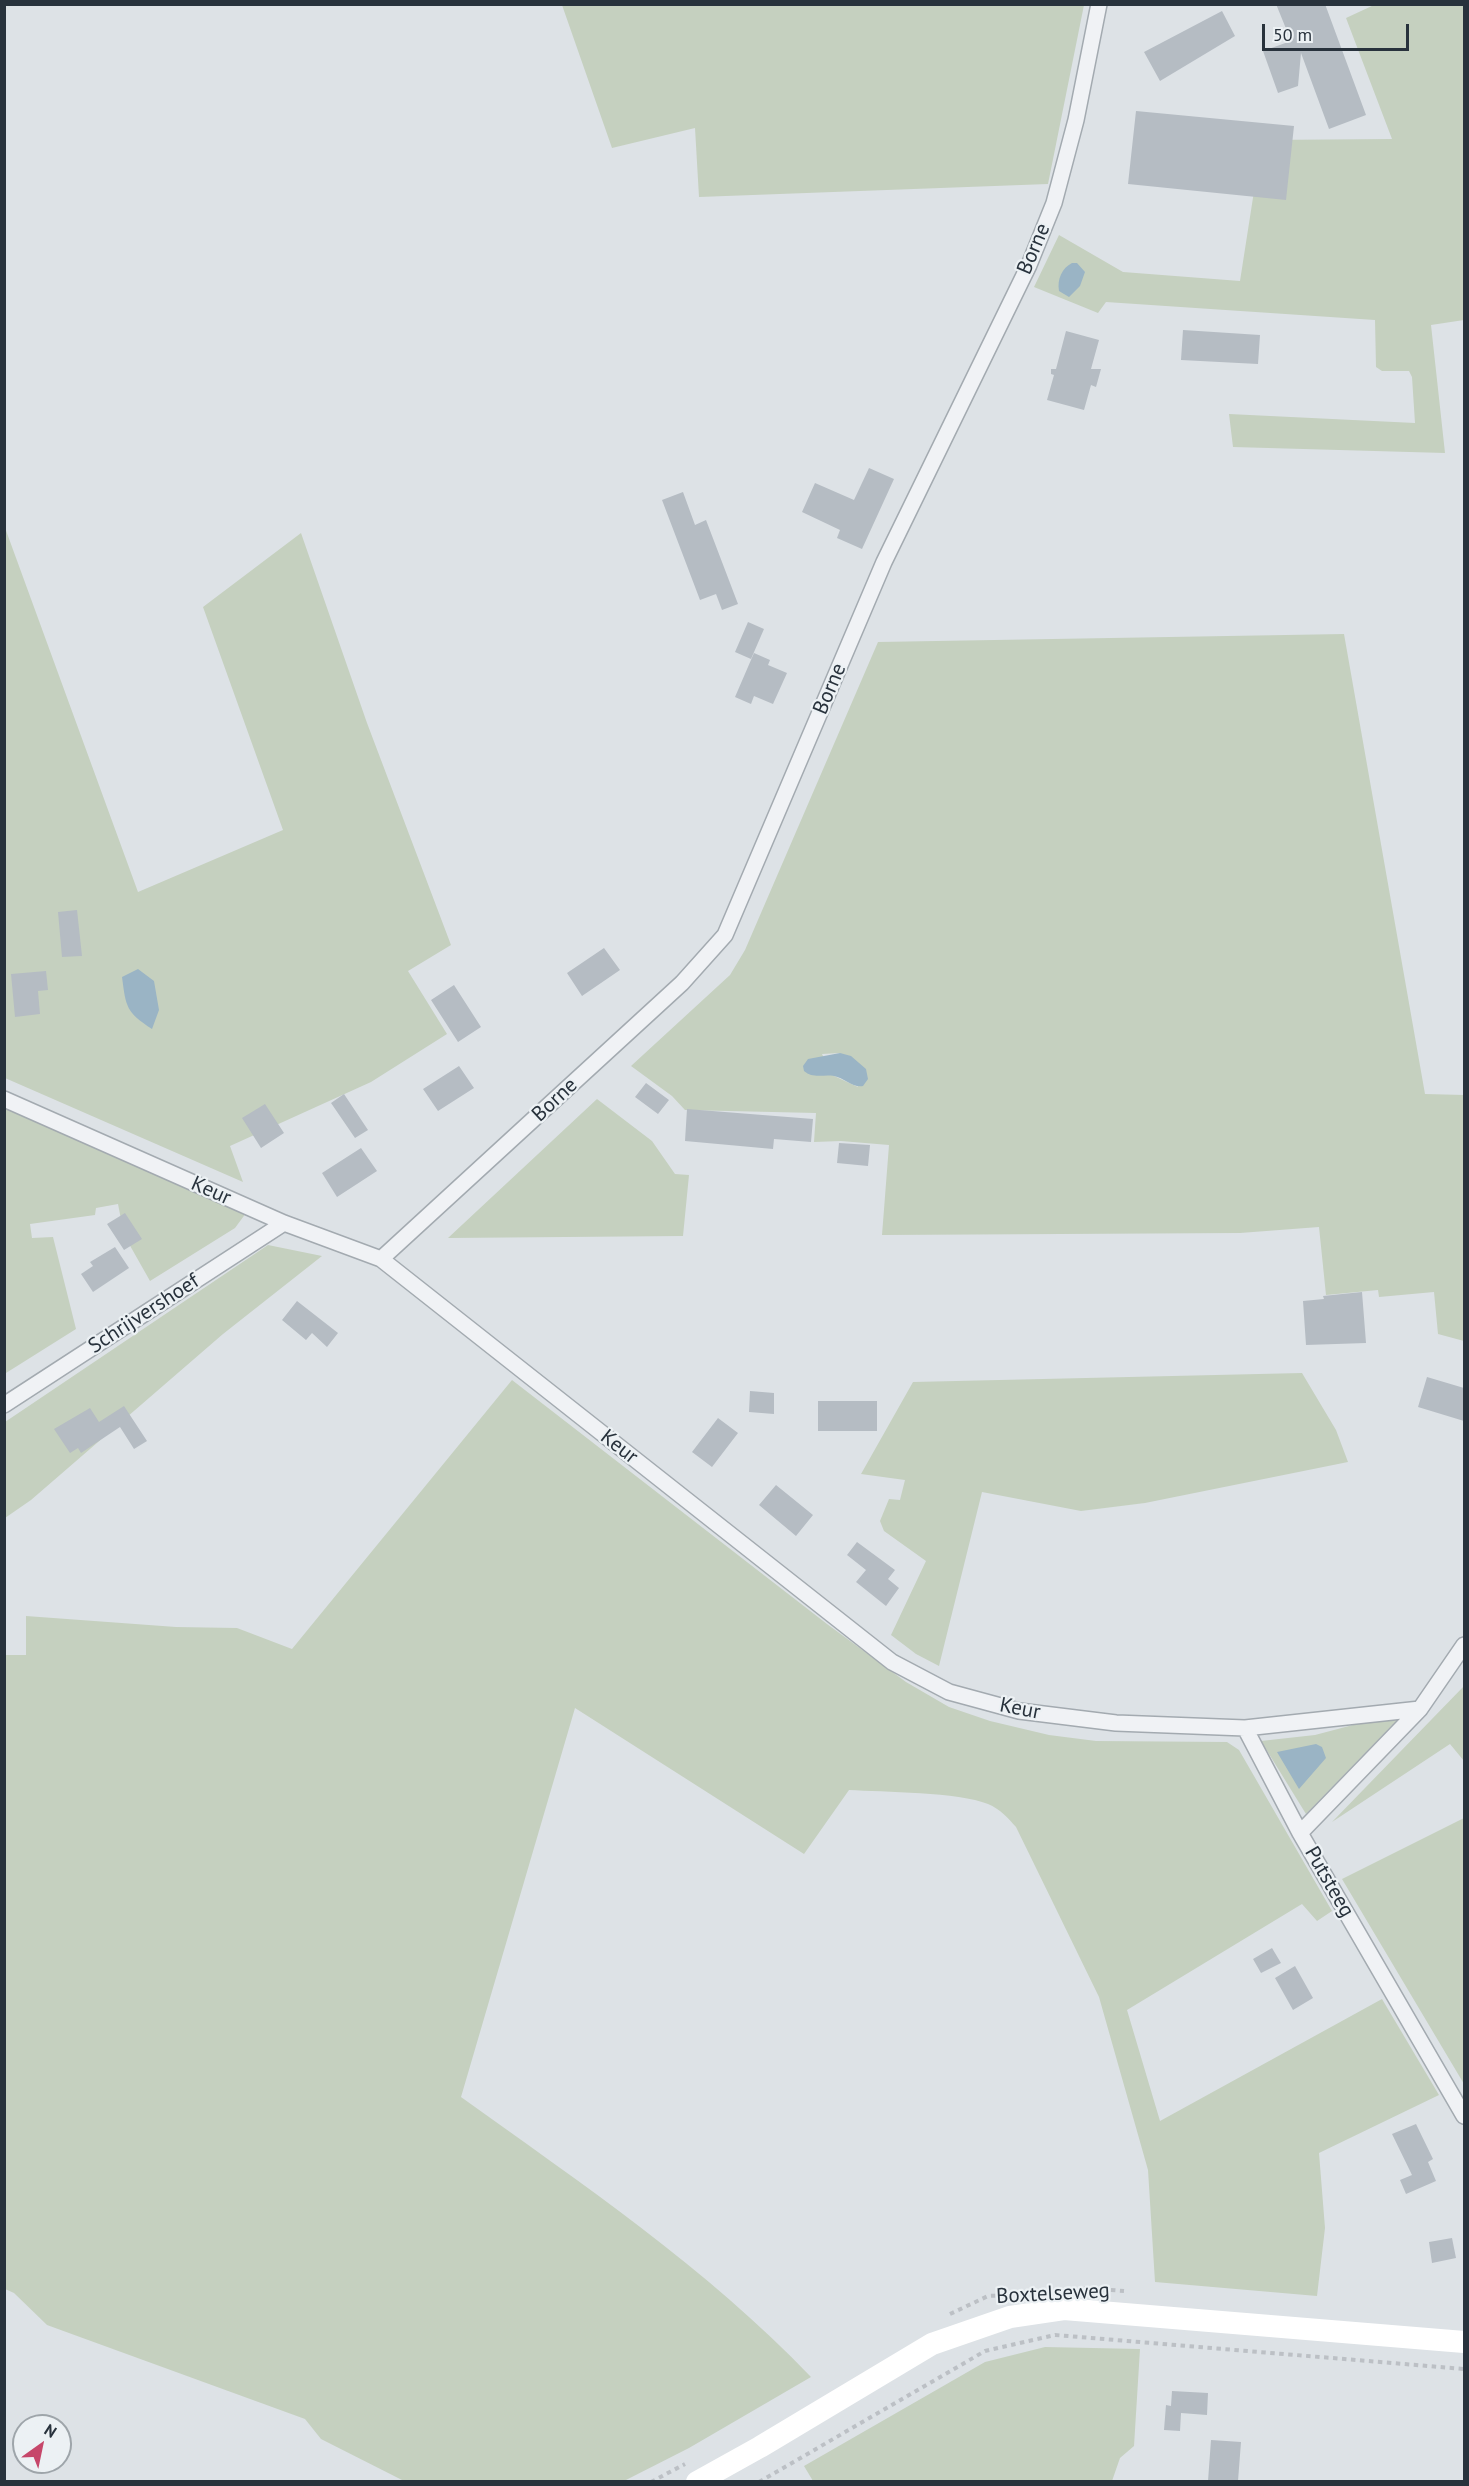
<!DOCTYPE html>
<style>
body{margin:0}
#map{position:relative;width:1469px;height:2486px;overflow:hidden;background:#dde2e6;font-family:"PT Sans",sans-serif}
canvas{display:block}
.frame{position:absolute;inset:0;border:6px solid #28323c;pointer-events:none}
.north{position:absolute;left:12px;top:2414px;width:60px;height:60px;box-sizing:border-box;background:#ecf1f4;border:2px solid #9ea5aa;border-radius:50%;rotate:33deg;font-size:16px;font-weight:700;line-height:24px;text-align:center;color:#28323c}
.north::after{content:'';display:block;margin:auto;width:21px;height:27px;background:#c6476a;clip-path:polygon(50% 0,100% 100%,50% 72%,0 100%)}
.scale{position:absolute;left:1262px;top:24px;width:147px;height:27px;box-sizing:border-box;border:3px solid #28323c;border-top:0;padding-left:8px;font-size:18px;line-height:21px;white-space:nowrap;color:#28323c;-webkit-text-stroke:4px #ecf1f4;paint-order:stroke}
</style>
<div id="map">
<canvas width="1469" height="2486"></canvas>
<div class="frame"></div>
<div class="north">N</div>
<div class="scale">50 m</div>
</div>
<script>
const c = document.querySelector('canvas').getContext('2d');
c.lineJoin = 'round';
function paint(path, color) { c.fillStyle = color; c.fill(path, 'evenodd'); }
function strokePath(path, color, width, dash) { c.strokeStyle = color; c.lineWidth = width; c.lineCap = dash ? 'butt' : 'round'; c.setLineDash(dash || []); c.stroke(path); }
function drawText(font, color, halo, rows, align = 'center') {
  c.font = font + ' "PT Sans",sans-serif'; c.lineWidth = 4.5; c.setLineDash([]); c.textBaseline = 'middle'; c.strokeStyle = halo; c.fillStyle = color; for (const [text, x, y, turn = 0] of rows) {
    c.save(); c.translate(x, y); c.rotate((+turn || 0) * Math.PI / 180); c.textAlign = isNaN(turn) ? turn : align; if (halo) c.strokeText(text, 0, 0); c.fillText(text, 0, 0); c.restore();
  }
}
paint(new Path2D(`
 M562,5V4L1084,5L1048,184L699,197L695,128L612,148Z
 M1374,5H1464V320L1431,325L1445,453L1233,447L1229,414L1415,423L1412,377L1409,371H1382L1376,367L1375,320L1106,302L1098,313L1034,287L1059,235L1123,272L1240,281L1262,140L1392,139L1346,18Z
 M4,525L138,892L283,830L203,607L301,533L367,723L451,945L408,971L447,1034L371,1082L230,1146L243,1182L5,1078Z
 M1344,634L1425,1094L1464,1095V1341L1438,1334L1434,1292L1379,1297L1378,1290L1326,1295L1319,1227L1240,1233L882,1235L889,1145L841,1141L814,1142L816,1113L685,1110L672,1096L631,1066L730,975L745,950L878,642ZM840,1053L858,1087L832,1075L822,1054Z
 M597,1099L652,1141L675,1174L689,1175L683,1236L448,1238Z
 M4,1103L249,1209L235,1228L150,1281L124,1235L118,1204L96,1208L95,1215L30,1224L32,1238L53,1237L76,1329L6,1373Z
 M268,1245L322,1256L223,1334L31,1500L5,1518V1422Z
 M1302,1373L1336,1430L1348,1462L1145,1503L1081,1511L982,1492L939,1666L916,1654L891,1635L926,1561L884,1531L880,1521L889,1499L900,1500L905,1480L861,1474L913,1382Z
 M512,1380L827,1624L906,1682L949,1707L990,1721L1049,1735L1096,1741L1227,1742L1239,1750L1332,1911L1317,1921L1302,1904L1127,2010L1160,2121L1382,1999L1439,2095L1319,2153L1325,2228L1317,2296L1155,2282L1148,2170L1099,1997L1016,1827C1008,1818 1000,1809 988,1804C959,1792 883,1792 849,1790L804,1854L575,1708L461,2097C582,2184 707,2268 811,2377L689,2448L624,2481H404L321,2439L305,2419L47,2325L14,2293L5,2289V1655H26V1616L176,1627L237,1628L292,1649Z
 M1464,1686V1761L1450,1744L1332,1822Z
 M1406,1711L1306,1814L1261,1741L1315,1735Z
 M1464,1818V2084L1342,1879Z
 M1045,2347L1140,2349L1134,2446L1120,2458L1112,2481H813L804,2466L985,2362Z`), '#c5d0bf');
paint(new Path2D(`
 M1072,263H1077L1085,272L1080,286L1069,297L1059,291C1057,279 1062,268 1072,263Z
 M138,969L154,981L159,1010L152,1029C126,1012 126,1007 122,977Z
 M840,1053L851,1056L866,1069L868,1079L863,1086C853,1088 844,1078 834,1076C824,1074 813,1079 804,1071L803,1066L808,1059Z
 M1316,1744L1322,1747L1326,1758L1299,1789L1277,1752Z`), '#9ab4c5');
paint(new Path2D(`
 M1276,4H1325L1366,115L1329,129L1301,53L1298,86L1278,93L1263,51L1291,41Z
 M1222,11L1235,36L1160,81L1144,52Z
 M1136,111L1294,126L1286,200L1128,184Z
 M1183,330L1260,335L1258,364L1181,360Z
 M1066,331L1099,340L1091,369H1101L1096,387L1091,385L1084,410L1047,400L1054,375L1051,374V369H1056Z
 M869,468L894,479L862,549L837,538L840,530L802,512L815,483L854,500Z
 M683,492L695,525L706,520L738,604L722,610L716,594L700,600L662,500Z
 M748,622L764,629L751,659L735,652Z
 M754,653L770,660L768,665L787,673L773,704L754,696L751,704L735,697Z
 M77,910L82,956L62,957L58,912Z
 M604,948L620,970L582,996L567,973Z
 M46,971L48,990L38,991L40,1014L15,1017L11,974Z
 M454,985L481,1027L458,1042L431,1000Z
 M459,1066L474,1088L438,1111L423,1089Z
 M646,1083L669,1100L658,1114L635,1097Z
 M344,1094L368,1130L355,1138L331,1103Z
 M265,1104L284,1133L261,1148L242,1118Z
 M687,1109L813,1119L811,1142L774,1139L773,1149L685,1141Z
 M839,1143L870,1145L868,1166L837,1163Z
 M361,1148L377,1171L337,1197L322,1173Z
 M125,1213L142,1239L124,1250L107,1224Z
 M115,1247L129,1268L93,1292L81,1274L93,1266L90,1262Z
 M1362,1292L1366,1343L1306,1345L1303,1301L1324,1299L1323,1296Z
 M297,1301L338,1333L327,1347L312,1333L306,1340L282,1320Z
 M1427,1377L1464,1388V1421L1418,1407Z
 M750,1391L774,1393V1414L749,1412Z
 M818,1401H877V1431H818Z
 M124,1406L147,1441L134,1449L120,1427L81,1453L78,1448L70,1453L54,1429L90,1408L99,1422Z
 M718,1418L738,1433L712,1467L692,1452Z
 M776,1485L813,1515L796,1536L759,1505Z
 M857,1542L895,1570L888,1579L899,1588L886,1606L856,1582L866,1570L847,1555Z
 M1272,1948L1281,1963L1261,1973L1253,1959Z
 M1295,1966L1313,1998L1293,2010L1275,1978Z
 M1416,2124L1433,2159L1428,2162L1436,2181L1406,2194L1400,2180L1412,2175L1392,2134Z
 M1452,2238L1456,2258L1432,2263L1429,2242Z
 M1172,2391L1208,2393L1207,2415L1181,2413L1180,2431L1164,2430L1166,2405L1171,2406Z
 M1211,2440L1241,2442L1238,2481H1208Z`), '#b5bcc3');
const minor = new Path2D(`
 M4,1099L284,1223L381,1259L892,1662L949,1692L1019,1711L1116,1723L1245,1728L1420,1709
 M381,1259L682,983L725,935L884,562L1029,265L1054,203L1076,120L1099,4
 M4,1405L284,1223
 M1245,1728L1300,1833L1464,2116
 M1300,1833L1420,1709L1464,1645`);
strokePath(minor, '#a3aab0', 18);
strokePath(new Path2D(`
 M1084,2288L1124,2291
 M950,2314L988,2296L1008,2295
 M651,2482L685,2464
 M759,2482L985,2351L1055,2335L1464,2369`), '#bcc0c5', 4, [4.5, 4.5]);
strokePath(minor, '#f0f2f5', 15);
strokePath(new Path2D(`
 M697,2482L760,2447L932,2344L1010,2317L1064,2309L1464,2342`), '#fff', 22);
drawText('21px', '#28323c', '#ecf1f4', [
 ["Borne",1034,249,-67],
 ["Borne",830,689,-67],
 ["Borne",555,1100,-43],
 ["Keur",211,1191,24],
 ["Schrijvershoef",144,1314,-33],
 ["Keur",619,1447,38],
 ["Keur",1020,1709,11],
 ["Putsteeg",1329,1882,60],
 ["Boxtelseweg",1053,2294,-3]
]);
</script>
